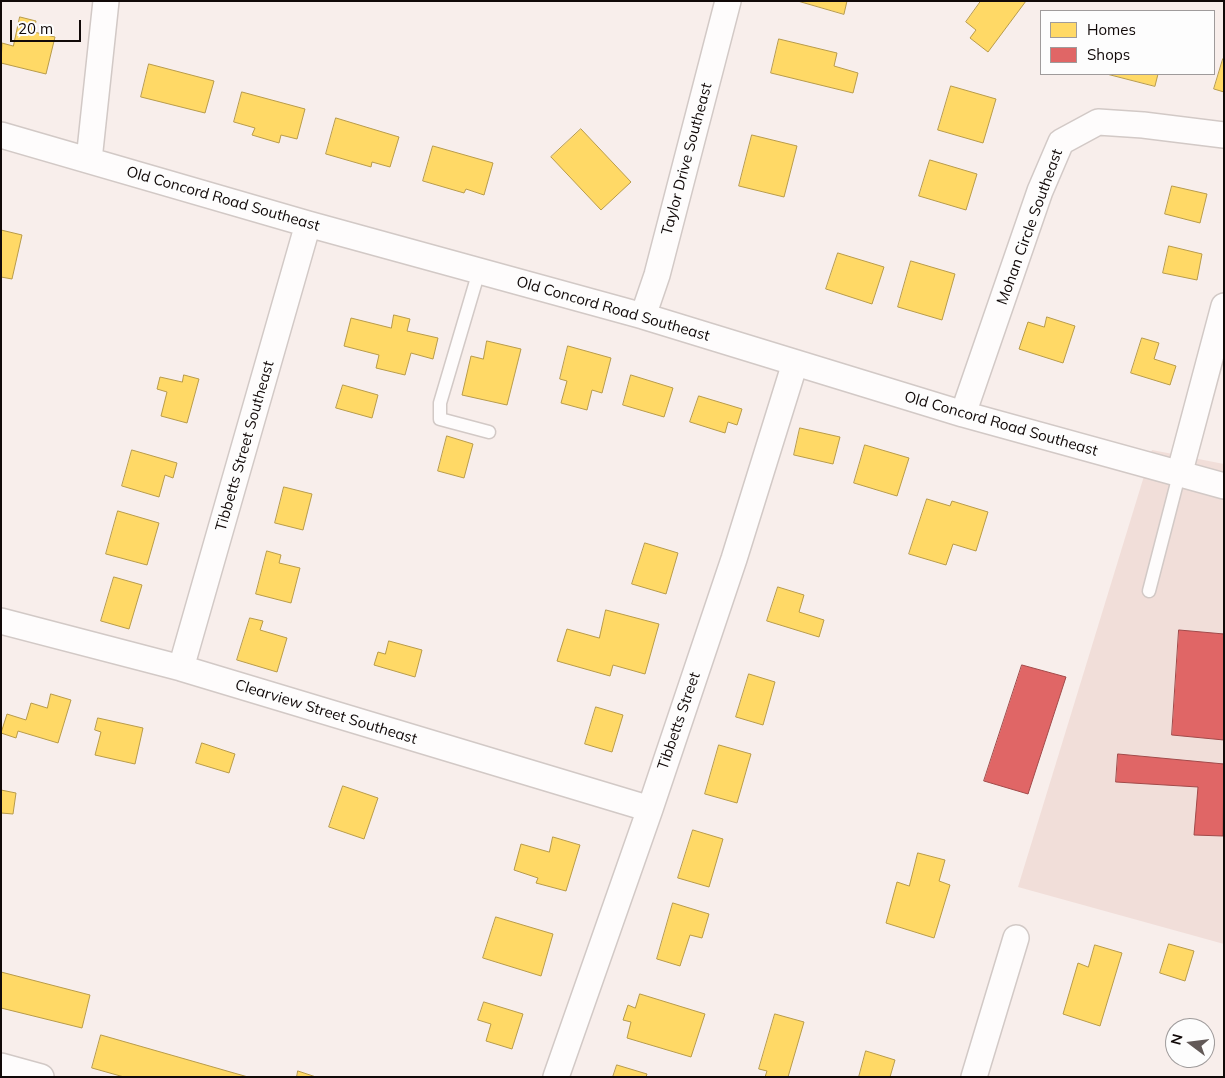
<!DOCTYPE html>
<style>
body{margin:0}
#map{position:relative;width:1225px;height:1078px;overflow:hidden;background:#f8eeeb;font-family:Mulish,sans-serif}
canvas{display:block}
.frame{position:absolute;inset:0;border:2px solid #110908;pointer-events:none}
.legend{position:absolute;left:1040px;top:10px;width:175px;height:65px;box-sizing:border-box;background:#fdfdfd;border:1px solid #9f9b9b;margin:0;padding:6px 9px;list-style:none;font-size:15px;color:#110908}
.legend li{display:flex;align-items:center;gap:10px;height:25px}
.legend b{width:25px;border:1px solid #9f9b9b}
.north{position:absolute;left:1165px;top:1018px;width:50px;height:50px;box-sizing:border-box;background:#fdfdfd;border:1px solid #9f9b9b;border-radius:50%;rotate:285deg;font-size:14px;font-weight:700;line-height:20px;text-align:center;color:#110908}
.north::after{content:'';display:block;margin:auto;width:18px;height:22px;background:#625957;clip-path:polygon(50% 0,100% 100%,50% 72%,0 100%)}
.scale{position:absolute;left:10px;top:20px;width:71px;height:22px;box-sizing:border-box;border:2px solid #110908;border-top:0;padding-left:6px;font-size:15px;line-height:18px;white-space:nowrap;color:#110908;-webkit-text-stroke:4px #fdfdfd;paint-order:stroke}
</style>
<div id="map">
<canvas width="1225" height="1078"></canvas>
<div class="frame"></div>
<ul class="legend">
<li><b style="height:14px;background:#ffd966"></b>Homes</li>
<li><b style="height:14px;background:#e06666"></b>Shops</li>
</ul>
<div class="north">N</div>
<div class="scale">20 m</div>
</div>
<script>
const c = document.querySelector('canvas').getContext('2d');
c.lineJoin = 'round';
function paint(path, color) { c.fillStyle = color; c.fill(path, 'evenodd'); }
function strokePath(path, color, width, dash) { c.strokeStyle = color; c.lineWidth = width; c.lineCap = dash ? 'butt' : 'round'; c.setLineDash(dash || []); c.stroke(path); }
function drawText(font, color, halo, rows, align = 'center') {
  c.font = font + ' Mulish,sans-serif'; c.lineWidth = 5; c.setLineDash([]); c.textBaseline = 'middle'; c.strokeStyle = halo; c.fillStyle = color; for (const [text, x, y, turn = 0] of rows) {
    c.save(); c.translate(x, y); c.rotate((+turn || 0) * Math.PI / 180); c.textAlign = isNaN(turn) ? turn : align; if (halo) c.strokeText(text, 0, 0); c.fillText(text, 0, 0); c.restore();
  }
}
paint(new Path2D(`
 M1152,450L1224,464V944L1018,887Z`), '#f1ded9');
const homes = new Path2D(`
 M798,1H847L844,14Z
 M981,1H1026L988,52L970,38L976,30L966,22Z
 M20,17L36,21L34,32L55,37L46,74L1,63L2,43L13,46Z
 M779,39L837,53L834,66L858,73L853,93L771,73Z
 M1223,59L1224,60V92L1214,89Z
 M149,64L214,81L205,113L141,97Z
 M1107,74H1158L1155,86Z
 M951,86L996,99L983,143L938,130Z
 M242,92L305,109L297,139L281,135L279,143L252,135L255,128L234,122Z
 M336,118L399,137L390,167L372,162L371,167L326,154Z
 M581,129L631,182L601,210L551,157Z
 M752,135L797,146L784,197L739,186Z
 M433,146L493,163L484,195L466,189L464,193L423,181Z
 M930,160L977,174L966,210L919,196Z
 M1172,186L1207,194L1200,223L1165,214Z
 M1,230L22,235L12,279L1,277Z
 M1169,246L1202,254L1197,280L1163,273Z
 M838,253L884,267L872,304L826,289Z
 M911,261L955,274L942,320L898,307Z
 M394,315L410,319L407,331L438,338L433,359L411,353L405,375L376,368L379,355L344,346L351,318L391,328Z
 M1047,317L1075,326L1063,363L1019,349L1028,322L1044,327Z
 M1142,338L1159,343L1154,359L1176,366L1170,385L1131,373Z
 M487,341L521,349L507,405L462,395L471,356L483,359Z
 M568,346L611,358L602,393L592,390L587,410L561,403L567,381L560,379Z
 M184,375L199,379L187,423L161,416L167,392L157,389L160,377L182,382Z
 M631,375L673,388L664,417L623,405Z
 M343,385L378,395L372,418L336,408Z
 M699,396L742,409L737,425L728,422L725,433L690,422Z
 M800,428L840,437L833,464L794,455Z
 M447,436L473,444L464,478L438,471Z
 M865,445L909,458L897,496L854,483Z
 M132,450L177,463L173,478L165,475L159,497L122,486Z
 M284,487L312,494L303,530L275,523Z
 M927,499L950,506L952,501L988,512L976,551L953,544L946,565L909,554Z
 M118,511L159,523L147,565L106,554Z
 M645,543L678,553L666,594L632,584Z
 M267,551L281,555L279,563L300,568L291,603L256,594Z
 M114,577L142,585L129,629L101,621Z
 M778,587L804,595L799,612L824,620L819,637L767,621Z
 M606,610L659,624L645,674L613,665L610,676L557,661L567,629L599,638Z
 M250,618L263,621L260,630L287,638L277,672L237,660Z
 M389,641L422,650L415,677L374,665L378,652L385,654Z
 M749,674L775,682L763,725L736,717Z
 M51,694L71,700L58,743L18,731L16,738L1,733L7,714L26,720L31,703L47,708Z
 M596,707L623,715L612,752L585,744Z
 M98,718L143,728L135,764L95,755L101,732L95,730Z
 M202,743L235,754L229,773L196,763Z
 M719,745L751,754L737,803L705,794Z
 M343,786L378,798L364,839L329,827Z
 M1,790L16,793L13,814L1,813Z
 M693,830L723,839L709,887L678,878Z
 M553,837L580,845L566,891L536,883L538,878L514,870L521,844L549,852Z
 M918,853L945,860L939,881L950,885L934,938L886,923L897,882L909,886Z
 M673,903L709,914L702,938L690,935L680,966L657,959Z
 M496,917L553,934L541,976L483,958Z
 M1169,944L1194,951L1185,981L1160,973Z
 M1095,945L1122,953L1100,1026L1063,1014L1078,963L1088,967Z
 M1,972L90,995L82,1028L1,1008Z
 M640,994L705,1014L691,1057L627,1038L631,1022L623,1020L628,1005L635,1008Z
 M484,1002L523,1014L512,1049L486,1041L491,1024L478,1020Z
 M775,1014L804,1022L788,1077H765L767,1071L759,1069Z
 M101,1035L248,1077H124L92,1068Z
 M866,1051L895,1060L890,1077H859Z
 M617,1065L647,1074L646,1077H613Z
 M298,1071L316,1077H297Z`);
paint(homes, '#ffd966');
strokePath(homes, '#b89b4a', 1);
const shops = new Path2D(`
 M1179,630L1224,634V740L1172,735Z
 M1022,665L1066,677L1028,794L984,781Z
 M1118,754L1224,764L1223,836L1194,835L1198,787L1116,782Z`);
paint(shops, '#e06666');
strokePath(shops, '#a24a4a', 1);
const lane = new Path2D(`
 M479,271L440,403V419L489,432
 M1149,591L1179,475`);
const street = new Path2D(`
 M1,135L308,224L643,316L963,414L1224,486
 M89,160L106,1
 M643,316L657,275L728,1
 M963,414L1040,191L1061,142L1098,122L1143,125L1224,135
 M1179,475L1224,306
 M1,621L181,668L650,809
 M181,668L308,224
 M1,1066L41,1077
 M556,1077L650,809L734,559L795,363
 M974,1077L1016,938`);
strokePath(lane, '#d2c9c6', 15);
strokePath(street, '#d2c9c6', 28);
strokePath(lane, '#fefcfc', 12);
strokePath(street, '#fefcfc', 25);
drawText('15px', '#110908', '#fdfdfd', [
 ["Taylor Drive Southeast",687,159,-75],
 ["Old Concord Road Southeast",223,199,16],
 ["Mohan Circle Southeast",1030,227,-70],
 ["Old Concord Road Southeast",613,309,16],
 ["Old Concord Road Southeast",1001,424,16],
 ["Tibbetts Street Southeast",245,446,-74],
 ["Clearview Street Southeast",326,712,17],
 ["Tibbetts Street",679,721,-71]
]);
</script>
